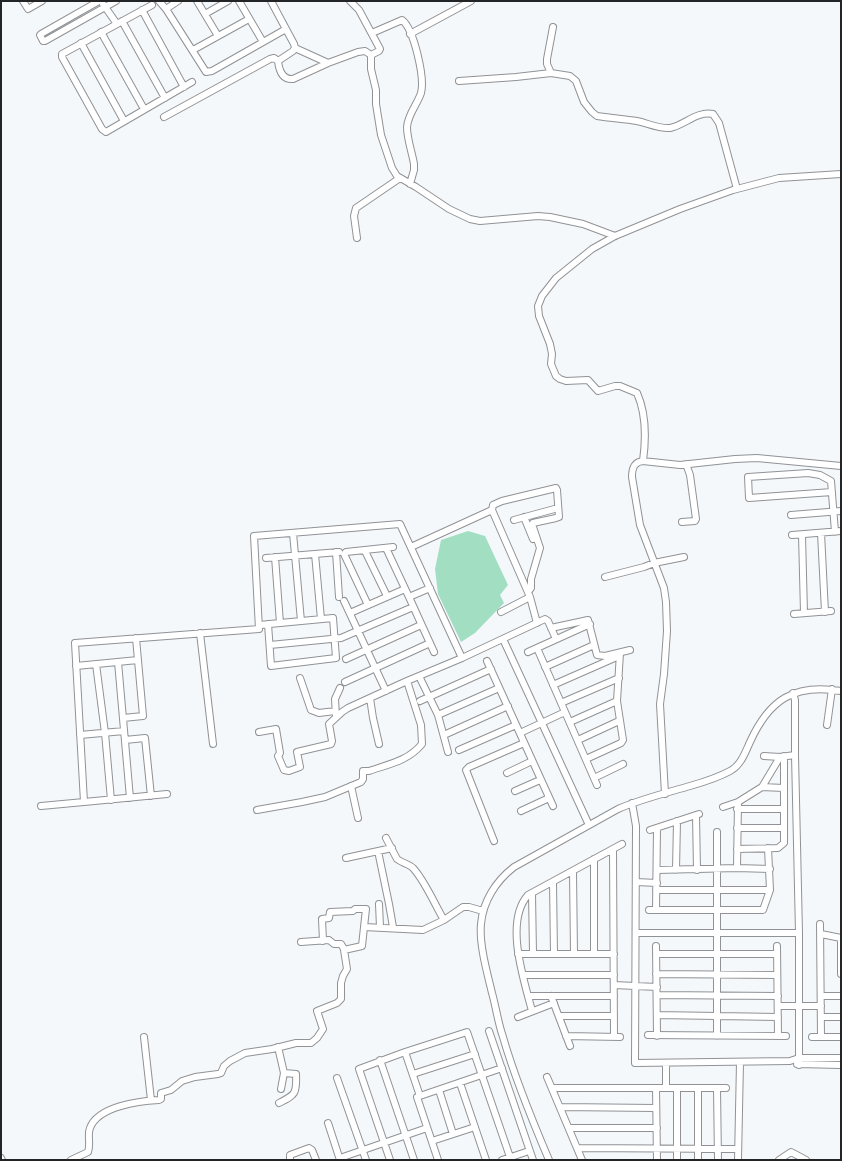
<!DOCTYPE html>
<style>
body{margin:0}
#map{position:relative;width:842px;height:1161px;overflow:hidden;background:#f5f8fb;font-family:Karla,sans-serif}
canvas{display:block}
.frame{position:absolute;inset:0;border:2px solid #232426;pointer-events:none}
</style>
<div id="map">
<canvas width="842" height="1161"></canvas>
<div class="frame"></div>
</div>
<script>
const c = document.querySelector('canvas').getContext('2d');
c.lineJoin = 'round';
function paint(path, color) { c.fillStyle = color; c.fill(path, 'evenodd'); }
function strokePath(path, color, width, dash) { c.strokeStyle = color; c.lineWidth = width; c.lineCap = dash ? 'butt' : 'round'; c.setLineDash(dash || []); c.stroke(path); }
paint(new Path2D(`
 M468,531L485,536L508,585L500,595L504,603L475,633L461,642L438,594L435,569L441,540Z`), '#a2dfc2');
const minor = new Path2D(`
 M23,1L28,9L42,1
 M99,1L41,34L40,35L43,41H45L116,1
 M159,1L166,9L206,72L212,71L286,29
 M197,1L218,36
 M239,1L263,42
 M271,1L294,44L295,48L328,63L358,52L365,51L371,55
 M350,1L359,10L380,49L379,51L371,55V69L376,90V104L381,135L392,168L397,176L416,187L449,209L470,219L480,221L538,216L550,217L583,224L615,236
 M103,4L117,24
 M152,5L62,54V57L102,129L106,132L192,82
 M166,9L178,1
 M142,10L184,87
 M205,14L228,1
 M122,21L165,98
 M553,27L547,59V64L551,73L570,76L576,81L584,102L592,112L597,116C610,118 624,119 637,121C647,123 659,129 670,128C685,125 696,111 713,114L719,123L737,189
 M101,32L144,109
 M372,33L402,20C414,29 425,78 421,93C417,105 408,114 407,127C407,139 412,152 414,164V170L410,184
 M410,34L471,1
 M81,43L124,121
 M193,50L249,19
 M278,61C279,70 282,80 293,79L328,63
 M459,81L516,77L551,73
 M164,117L270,59L274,58L278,61L293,51L295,48
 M357,238L354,216L356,208L400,178
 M643,461C646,439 646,413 637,393L620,386H615L598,391L588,380L566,381L560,379L556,376L551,364L552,354L550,344L539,316L538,306L542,296L556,278L592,249L615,236L680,209L733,190L779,178L841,174
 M832,492L749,498L748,477L808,473L820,475L831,481L835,532
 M492,510L530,597L501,612
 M791,515L841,511
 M524,517L533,539
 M514,520L558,508
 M682,522L695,521L696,519L690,475L686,464
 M293,533L301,621
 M821,533L825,612
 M792,535L841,531
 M802,535L804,613
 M411,547L492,510L493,505L502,501L556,488L557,490L559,517L556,518L533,523L532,524L540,548L531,579V588L528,592
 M386,548L409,597L430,588
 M365,551L387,596
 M336,552L339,597
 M315,554L321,619
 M275,557L280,623
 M266,558L339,552
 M605,577L644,567L654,563L684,557
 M409,597L434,652
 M530,597L537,623
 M344,601L386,691
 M368,605L344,554L346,552L393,547
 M350,613L405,589
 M794,614L831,611
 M259,625L333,618L336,658L271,666L268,624
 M551,628L588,620L597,655L605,656L630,650
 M200,633L213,744
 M503,639L589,825
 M270,645L341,638L413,607
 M537,648L597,785
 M528,652L590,624
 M346,659L421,625
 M487,661L553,806
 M118,662L130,798
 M96,664L105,733L111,800
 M76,666L138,660
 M545,667L594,645
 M419,676L438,715L448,752
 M300,678L311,710L319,713L335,711
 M345,682L430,643
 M553,685L619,656
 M370,698L373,718L379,744
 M420,701L491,669
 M561,703L619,678
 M438,715L499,688
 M336,716L335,699L340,688
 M123,718L143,716L136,638
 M570,722L617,701
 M827,725L832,689
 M259,732L276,729L280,753L278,756L284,770L289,771L300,767L297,752L331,744L332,741L329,724L342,712L348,708L407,681L462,658L545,619L548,621L556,639
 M520,733L565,712
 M80,735L124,731
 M444,735L508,706
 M125,740L145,738L151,796
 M578,740L619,721
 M459,750L516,725
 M795,755L799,933V1065
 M764,756L780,757L795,755V700L793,693
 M586,759L621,743L623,740L617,701L620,653
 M507,773L532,761
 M594,778L623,764
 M351,786L358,818
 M762,787L784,788
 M515,791L540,780
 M665,794L660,704L664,674L667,631L666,602L664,588L640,525L632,477C632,468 634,462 643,461L680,465L735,459L757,458L841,466
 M84,802L167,794
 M632,803L636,826L635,1063L790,1061L799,1058H841
 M41,806L84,802L75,643L259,629L254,536L400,524L462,658
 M723,807L738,802L762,787L780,757
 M737,809H784
 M257,810L302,802L325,797L361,782L363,779V771H369C389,764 408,761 422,744L421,725L407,681
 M521,811L549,798
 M696,815L697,870
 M737,828H784
 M650,830L699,814
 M717,832V1036
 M386,838L397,859C402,863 409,864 413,868C425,881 435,905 444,920
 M494,841L466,770L469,767L524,743
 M613,849L614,1036
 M737,849L778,848L784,843V756
 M378,851L389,904L393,927
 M346,858L392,848
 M594,859V954
 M737,868L738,802
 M657,870L737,868L770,869
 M676,870L677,821
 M573,871L574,954
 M553,882L554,954
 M636,882L657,883
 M656,890H770
 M532,893L533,954
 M379,904L380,927
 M649,910H763L770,890L768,848
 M656,910L657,828
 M820,924L821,1037
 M636,933H799
 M821,934L841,938
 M841,938V974
 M323,941L322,919L329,918L330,912L353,911L355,909H366L364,927
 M301,942L329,940L334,944H341L344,949
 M656,946L657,1036
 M777,946L778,1036
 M518,954H614
 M656,954H777
 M656,974L777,975
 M523,975H614
 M614,985L657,987
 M657,995L778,996
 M529,996H614
 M551,996L570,1046
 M821,996H841
 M778,1006H821
 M532,1011C524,980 504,922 528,895L622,844
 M657,1015L778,1017
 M559,1016H614
 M518,1017L554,1003
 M821,1017H841
 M489,1031L533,1160
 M648,1035L786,1036
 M566,1036L620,1037
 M144,1037L151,1100
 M812,1037H841
 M278,1047L284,1073L281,1089
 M405,1052L420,1096
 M380,1060L414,1160
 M797,1064L841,1065
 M413,1074L475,1054
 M547,1077L582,1160
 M337,1078L366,1160
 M460,1083L486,1160
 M552,1088H726
 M656,1088L657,1160
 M666,1088V1063
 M677,1088V1160
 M698,1088V1160
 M717,1088L718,1160
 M439,1090L453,1134
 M279,1103C295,1095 297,1094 296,1074L284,1073
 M560,1107L656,1108
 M328,1123L340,1160
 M569,1128H657
 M432,1141L475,1127
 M578,1148L738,1149
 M1,1158L2,1160
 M340,1158L427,1128
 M71,1160L88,1152C91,1144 87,1135 90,1128C98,1106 140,1101 159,1100L161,1099V1093L171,1090L182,1081L195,1077L218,1074L221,1073L224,1066L230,1061L245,1053L272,1049L296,1043H311L317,1038L323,1029L317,1011L337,1003L341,999V983L343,976L347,969L344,950L362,946L364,927L423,930L444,920L463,907H469L483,911
 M290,1160V1155L309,1148L312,1150L316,1160
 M390,1160L359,1069L405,1052L467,1032L510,1157
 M438,1160L417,1097L502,1068
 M502,1160L529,1151
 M549,1160C532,1120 515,1079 503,1037C498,1023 496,1007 492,993C487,972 479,944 481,924C483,901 496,881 514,867L618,809C641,799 666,793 690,786C704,782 717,778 730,771C741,765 745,753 750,742C769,700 794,683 841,691
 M738,1160L740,1062
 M779,1160L791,1152L806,1160`);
strokePath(minor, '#909295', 8);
strokePath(minor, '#fff', 6);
</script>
